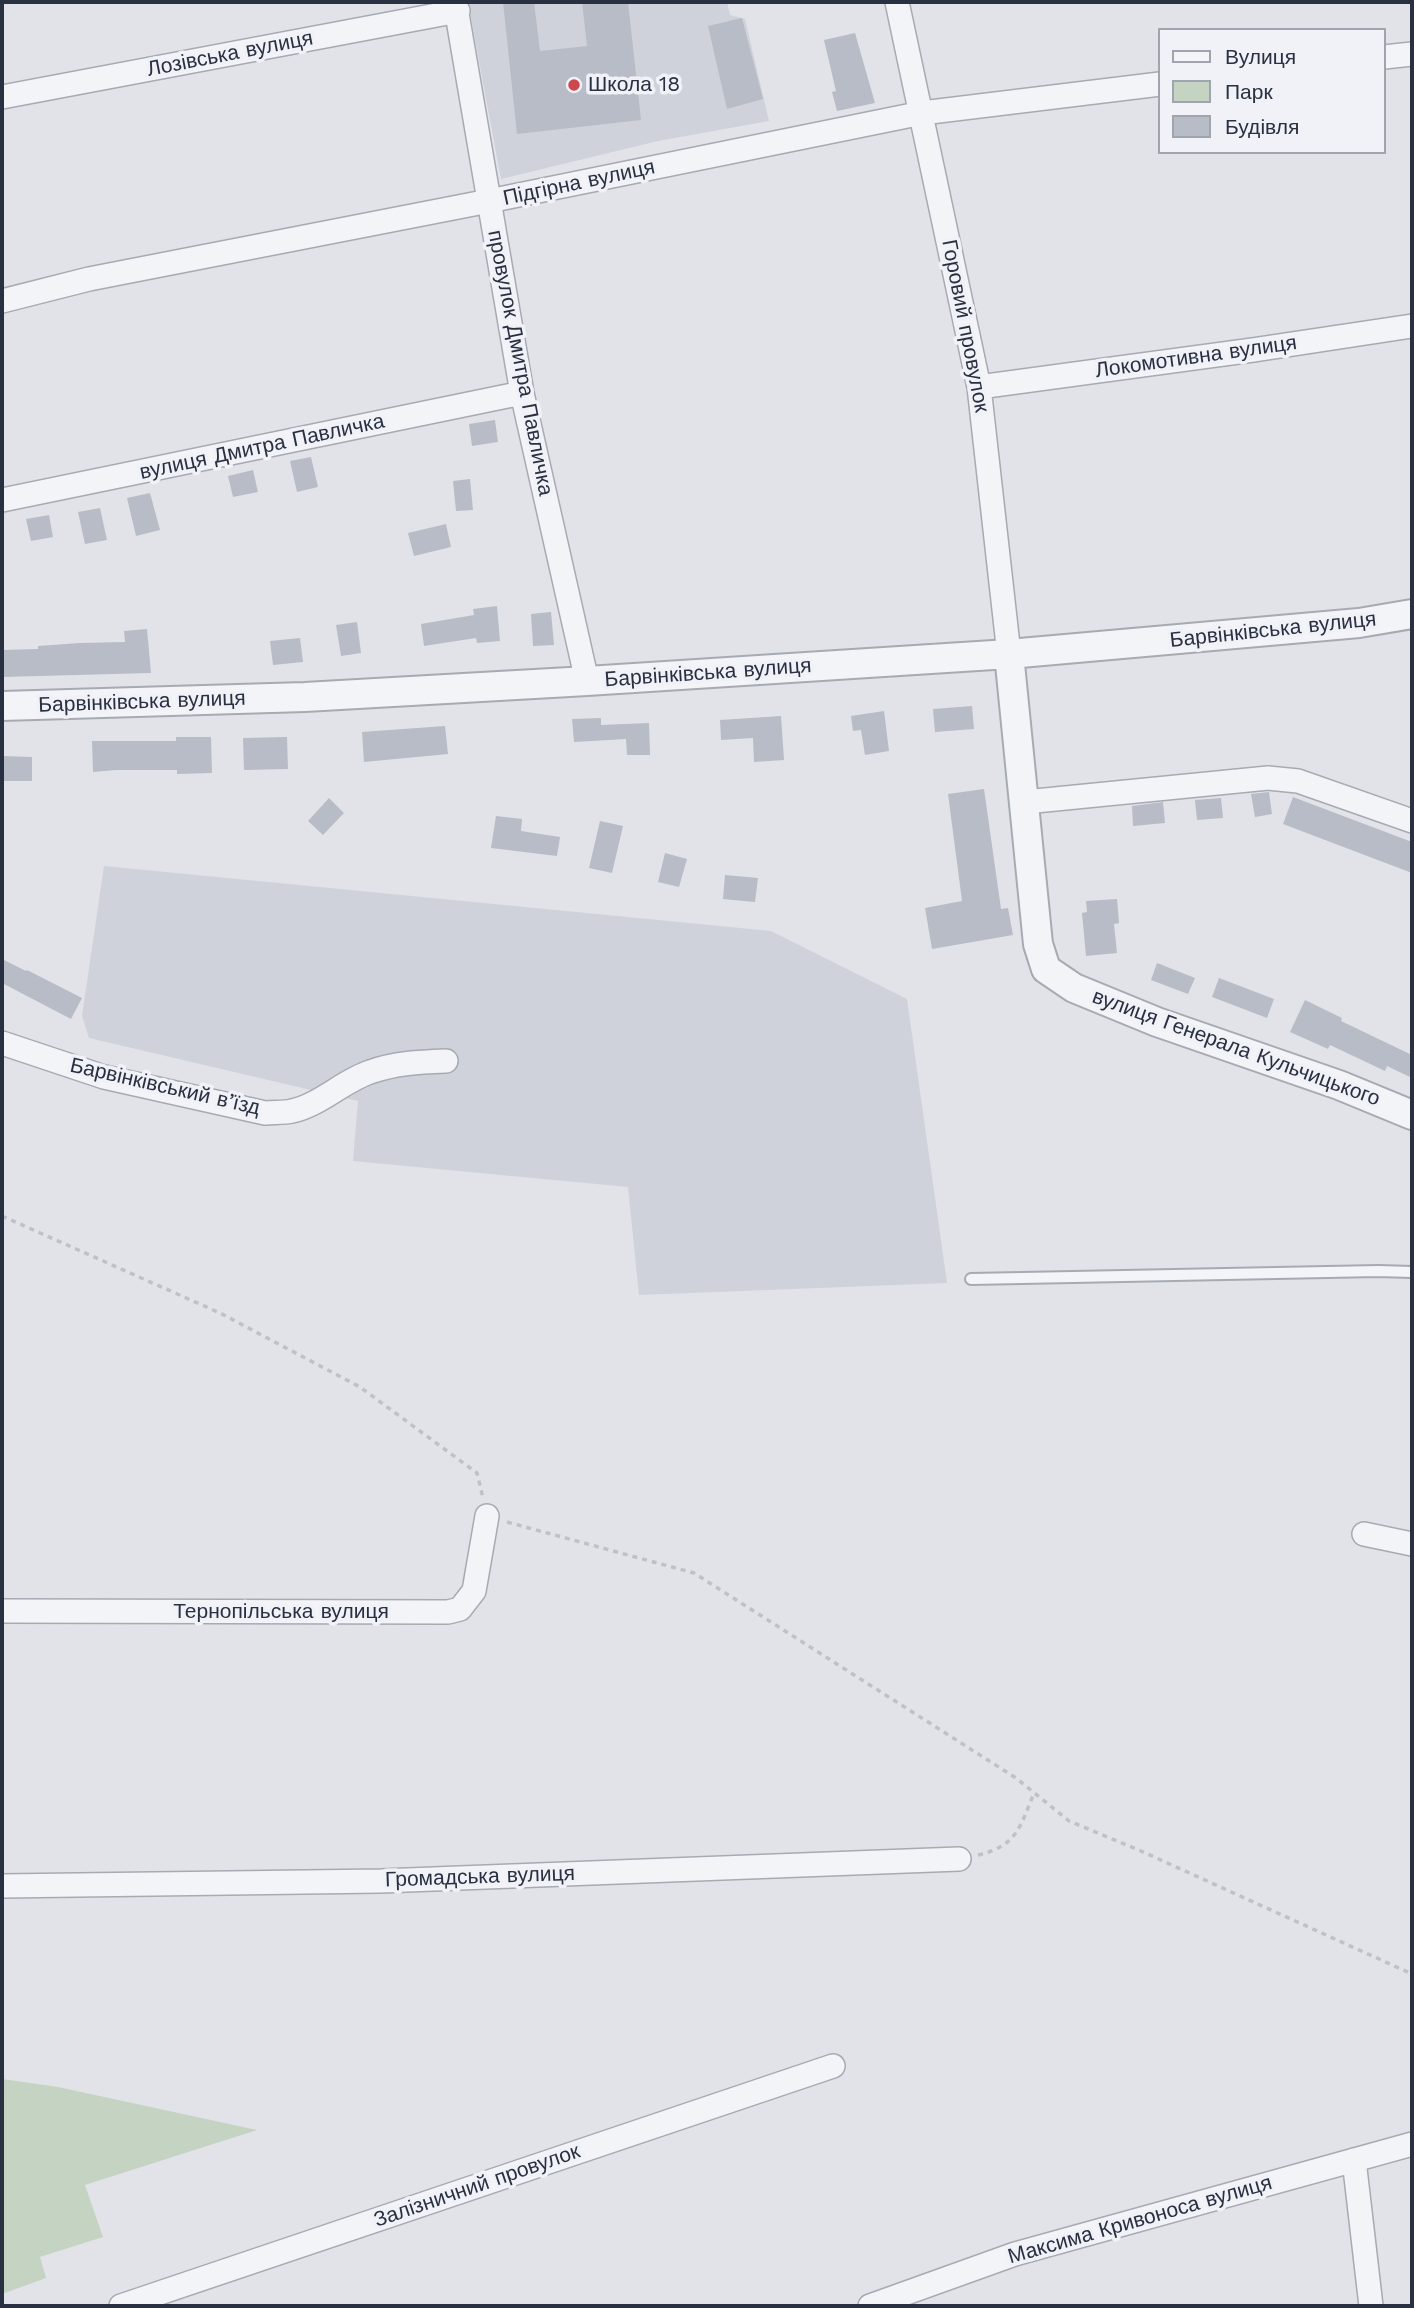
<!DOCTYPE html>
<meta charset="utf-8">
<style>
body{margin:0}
#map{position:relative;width:1414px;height:2308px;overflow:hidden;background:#e1e3e9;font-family:"Work Sans",sans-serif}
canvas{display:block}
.frame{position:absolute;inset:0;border:4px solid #293041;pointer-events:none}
.legend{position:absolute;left:1158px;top:28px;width:228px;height:126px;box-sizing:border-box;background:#f0f2f7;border:2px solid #a0a4ae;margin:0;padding:9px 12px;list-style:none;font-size:21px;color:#293041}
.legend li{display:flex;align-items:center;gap:14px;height:35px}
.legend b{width:35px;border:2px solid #a0a4ae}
</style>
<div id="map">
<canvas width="1414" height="2308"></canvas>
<div class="frame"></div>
<ul class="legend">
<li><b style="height:9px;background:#f3f4f7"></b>Вулиця</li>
<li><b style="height:19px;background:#c5d3c2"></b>Парк</li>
<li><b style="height:19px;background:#b8bcc6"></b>Будівля</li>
</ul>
</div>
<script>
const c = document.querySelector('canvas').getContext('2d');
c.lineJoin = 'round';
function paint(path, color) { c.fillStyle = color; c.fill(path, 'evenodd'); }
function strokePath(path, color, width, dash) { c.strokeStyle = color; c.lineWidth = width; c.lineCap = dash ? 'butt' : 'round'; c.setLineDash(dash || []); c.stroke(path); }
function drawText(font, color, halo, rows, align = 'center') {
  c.font = font + ' "Work Sans",sans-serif'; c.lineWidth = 7; c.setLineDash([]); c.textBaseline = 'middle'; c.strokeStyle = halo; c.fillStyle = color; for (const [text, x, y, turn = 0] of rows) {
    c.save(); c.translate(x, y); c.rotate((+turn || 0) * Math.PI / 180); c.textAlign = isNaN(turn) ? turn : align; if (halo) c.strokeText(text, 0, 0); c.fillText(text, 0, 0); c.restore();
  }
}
paint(new Path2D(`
 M468,2H727L730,15L745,19L769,121L658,141L501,179Z
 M104,866L771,931L907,999L947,1283L639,1295L628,1187L353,1161L358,1101L89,1038L82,1016Z`), '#cfd2db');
paint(new Path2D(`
 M2,2079L58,2087L257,2130L85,2185L103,2237L40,2257L46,2278L2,2294Z`), '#c5d3c2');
paint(new Path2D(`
 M503,2H534L540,51L587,46L582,2H628L641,120L517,134Z
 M742,18L763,99L727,109L708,26Z
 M855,33L875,103L837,111L832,92L836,91L824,40Z
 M495,420L498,442L472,446L469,424Z
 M311,457L318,487L297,492L290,461Z
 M253,470L258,492L233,497L228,476Z
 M470,479L473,510L456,511L453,481Z
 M150,493L160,530L136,536L127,498Z
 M100,508L107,540L85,544L78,512Z
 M49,515L53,537L31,541L26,519Z
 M446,524L451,547L414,556L408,533Z
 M497,606L500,641L477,643L476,638L424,646L421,624L474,615L473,609Z
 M551,612L554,645L533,646L531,614Z
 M357,622L361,653L341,656L336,625Z
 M147,629L151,673L2,677V650L38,649V646L80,643L125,642L124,631Z
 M300,638L303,662L273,665L270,641Z
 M972,706L974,729L935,732L933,709Z
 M884,711L889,751L865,755L861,730L853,731L851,716Z
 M781,716L784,760L754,762L753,738L721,740L720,720Z
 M601,718V725L649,723L650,755H627L626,739L574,742L572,719Z
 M445,726L448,754L364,762L362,732Z
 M176,737H211L212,773L177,774V770H116L93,772L92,741H176Z
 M287,737L288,769L244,770L243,738Z
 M2,756L32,757V781H2Z
 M984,789L1001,909L1008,908L1013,935L932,949L925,908L962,901L948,794Z
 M1269,792L1272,814L1255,817L1251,794Z
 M1293,797L1412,842V873L1283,824Z
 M329,798L344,813L323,835L308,821Z
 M1221,798L1223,818L1197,820L1195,800Z
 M1163,802L1165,823L1133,826L1132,806Z
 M496,816L522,819L521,831L560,837L557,856L491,848Z
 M600,821L623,826L612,873L589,868Z
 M665,853L687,859L679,887L658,882Z
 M725,875L758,878L755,902L723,899Z
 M1117,899L1119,923L1114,924L1117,953L1086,956L1082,913L1087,912L1086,901Z
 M2,959L26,971L27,970L82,998L71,1019L2,983Z
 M1157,963L1195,978L1188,994L1151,980Z
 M1219,978L1274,999L1267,1018L1212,997Z
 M1305,1000L1342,1018L1341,1021L1412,1055V1078L1387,1066L1385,1071L1330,1045L1328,1049L1290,1032Z`), '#b8bcc6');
const service = new Path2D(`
 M971,1279L1378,1271L1412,1272`);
const minor = new Path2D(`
 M455,2L522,393L587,681
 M897,2L979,387L1009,654
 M1384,57L1412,54
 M2,97L458,11
 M2,301L89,279L489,201L922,113L1160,84
 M979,387L1253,350L1412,326
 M2,500L522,393
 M1025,802L1268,778L1298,781L1412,821
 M2,1043L104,1077L265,1113C273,1112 284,1113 292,1111C320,1105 343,1081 370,1072C395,1063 420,1062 446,1061
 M1364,1534L1412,1544
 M2,1611L448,1612L460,1609L474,1591L487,1516
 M2,1886L381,1881L959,1859
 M1354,2160L1371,2306
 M121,2306L833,2066
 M870,2306L1015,2254L1412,2144`);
const tertiary = new Path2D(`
 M1009,654L1038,944L1046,969L1074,988L1157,1022L1339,1085L1412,1115
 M2,706L305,697L587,681L1009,654L1359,623L1412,614`);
strokePath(service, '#a6aab3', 14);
strokePath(minor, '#a6aab3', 26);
strokePath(tertiary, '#a6aab3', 32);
strokePath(new Path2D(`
 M2,1216L220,1313L360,1387L477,1473L483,1498
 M507,1522L694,1573L1016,1778L1069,1821L1141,1851L1412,1974
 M978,1855C1017,1846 1020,1827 1034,1793`), '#bec1c8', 3.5, [5, 5]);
strokePath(service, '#f3f4f7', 10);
strokePath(minor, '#f3f4f7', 23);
strokePath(tertiary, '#f3f4f7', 28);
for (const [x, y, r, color] of [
 [574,85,7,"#cd474f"]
]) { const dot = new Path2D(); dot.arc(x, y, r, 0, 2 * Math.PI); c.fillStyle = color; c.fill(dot); strokePath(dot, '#f0f2f7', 2.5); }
drawText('21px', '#293041', '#f0f2f7', [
 ["Лозівська вулиця",230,54,-11],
 ["Підгірна вулиця",579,183,-12],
 ["Горовий провулок",965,326,79],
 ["Локомотивна вулиця",1196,357,-8],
 ["провулок Дмитра Павличка",520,363,79],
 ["вулиця Дмитра Павличка",262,447,-12],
 ["Барвінківська вулиця",1273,630,-6],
 ["Барвінківська вулиця",708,673,-4],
 ["Барвінківська вулиця",142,702,-2],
 ["вулиця Генерала Кульчицького",1236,1048,20],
 ["Барвінківський в’їзд",165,1087,13],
 ["Тернопільська вулиця",281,1612],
 ["Громадська вулиця",480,1877,-2],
 ["Залізничний провулок",477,2186,-19],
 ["Максима Кривоноса вулиця",1140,2220,-16]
]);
drawText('21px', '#293041', '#f0f2f7', [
 ["Школа 18",588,85]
], 'left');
</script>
